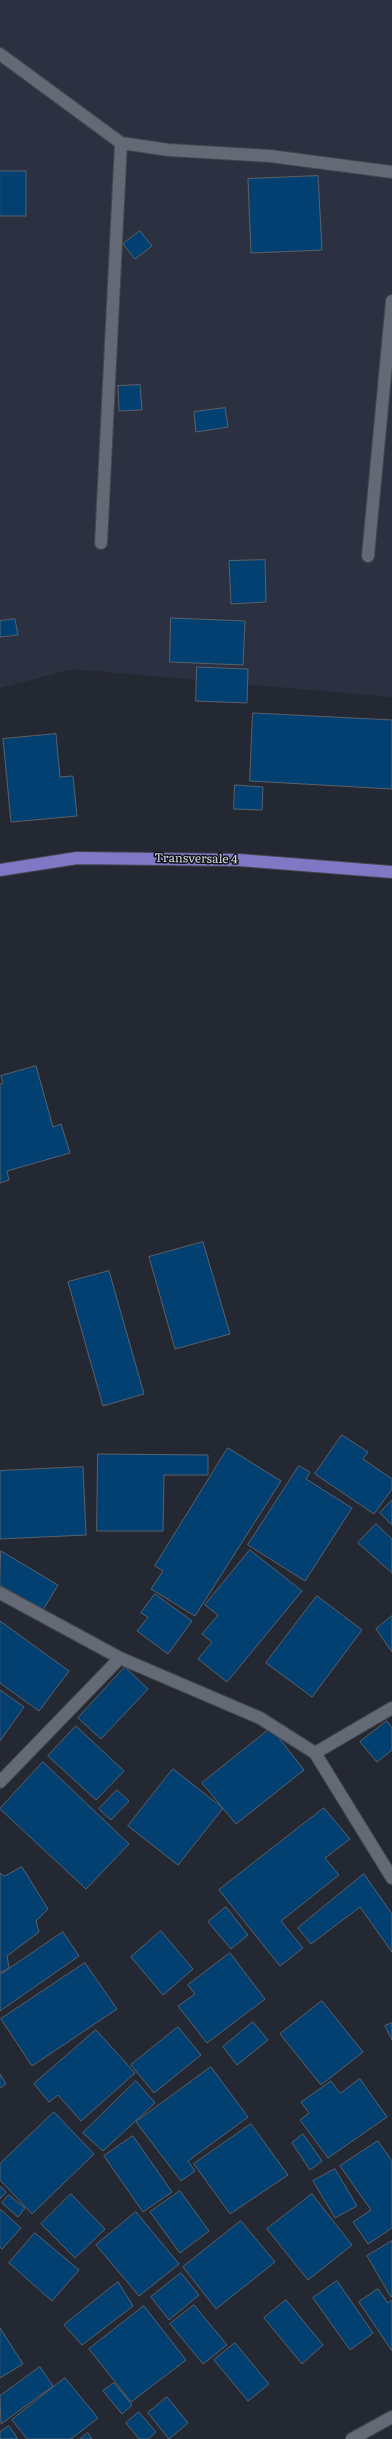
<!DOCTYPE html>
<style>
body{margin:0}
canvas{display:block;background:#242833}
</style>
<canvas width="392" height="2439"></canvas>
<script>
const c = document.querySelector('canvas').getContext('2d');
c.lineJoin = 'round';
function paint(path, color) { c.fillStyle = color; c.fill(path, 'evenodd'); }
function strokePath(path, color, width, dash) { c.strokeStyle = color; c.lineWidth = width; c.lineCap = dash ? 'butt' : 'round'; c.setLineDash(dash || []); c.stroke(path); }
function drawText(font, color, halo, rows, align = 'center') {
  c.font = font + ' Literata,serif'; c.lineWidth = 3; c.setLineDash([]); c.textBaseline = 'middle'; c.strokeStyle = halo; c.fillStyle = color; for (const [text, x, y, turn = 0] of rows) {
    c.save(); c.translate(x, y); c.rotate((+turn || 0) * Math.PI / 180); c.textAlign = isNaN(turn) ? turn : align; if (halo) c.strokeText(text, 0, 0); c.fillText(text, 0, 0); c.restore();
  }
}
paint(new Path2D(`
 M0,0H392V697L73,669L0,688Z`), '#2c3141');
const building = new Path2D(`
 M0,171H26V216H0Z
 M318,176L322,250L251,253L248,179Z
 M140,231L152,246L135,259L123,244Z
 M140,385L142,410L119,411L118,386Z
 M225,408L228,427L196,432L194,412Z
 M265,560L266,602L231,604L229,561Z
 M171,618L245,621L243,665L170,662Z
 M15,619L18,635L0,637V621Z
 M197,667L248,669L247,703L196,701Z
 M253,713L392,720V789L250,781Z
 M56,734L60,777L73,776L77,816L11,822L3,739Z
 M235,785L263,787L262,810L234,809Z
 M36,1066L53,1127L61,1124L70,1153L7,1171L9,1180L0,1183V1084L3,1083L1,1076Z
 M203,1242L230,1334L175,1349L149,1257Z
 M109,1271L144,1394L103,1406L68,1282Z
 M342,1435L368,1452L363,1459L392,1479V1489L374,1514L315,1474Z
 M228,1448L281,1481L195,1616L151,1589L163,1571L155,1566Z
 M98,1454L208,1455V1475H164L163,1531H97Z
 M299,1466L310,1472L306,1479L352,1508L305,1581L248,1545Z
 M83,1467L86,1535L0,1539V1471Z
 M392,1500V1525L380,1513Z
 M376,1524L392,1539V1573L358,1543Z
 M250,1550L302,1591L227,1682L198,1659L212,1642L202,1634L218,1615L205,1605Z
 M1,1551L58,1585L43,1610L0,1585Z
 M155,1594L192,1621L168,1654L137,1631L148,1617L141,1613Z
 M317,1596L362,1630L312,1697L266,1663Z
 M392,1616V1652L376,1629Z
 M0,1621L69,1671L39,1711L0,1683Z
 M125,1667L148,1689L101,1739L78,1718Z
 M0,1690L24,1707L0,1741Z
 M387,1721L392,1728V1750L377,1762L360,1742Z
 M76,1726L124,1771L96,1800L48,1756Z
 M271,1728L304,1770L236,1824L202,1783Z
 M43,1762L129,1844L86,1889L0,1809Z
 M173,1769L223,1808L178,1865L128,1826Z
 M117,1790L129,1801L111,1820L99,1809Z
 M324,1808L350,1839L325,1858L339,1875L281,1921L303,1948L280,1966L219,1890Z
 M22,1867L48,1909L36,1921L39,1932L7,1956L9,1968L0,1973V1873L4,1876Z
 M364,1874L392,1914V1952L360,1907L311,1944L298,1928Z
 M226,1907L248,1935L231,1949L208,1922Z
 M161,1931L193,1969L163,1995L131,1957Z
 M63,1932L79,1956L0,2011V1975Z
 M230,1953L265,1999L207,2043L178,2006L195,1994L188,1985Z
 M85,1963L117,2009L32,2066L1,2019Z
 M322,2001L363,2052L321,2085L280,2034Z
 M253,2022L268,2040L237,2065L223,2047Z
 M392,2023V2040L385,2026Z
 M178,2027L201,2055L154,2093L131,2065Z
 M96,2030L135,2073L81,2121L58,2095L49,2102L34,2084Z
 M211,2067L248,2117L188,2161L195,2171L181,2181L136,2122Z
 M0,2074L6,2084L0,2088Z
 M360,2079L387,2117L328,2158L300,2120L309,2113L301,2102L331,2081L340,2093Z
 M136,2081L155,2103L103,2151L83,2133Z
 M54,2112L94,2154L32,2214L0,2180V2164Z
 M251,2124L288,2175L230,2214L194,2164Z
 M303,2134L322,2161L310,2170L292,2143Z
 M133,2136L172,2192L143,2212L104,2156Z
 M378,2141L392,2161V2228L368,2244L353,2222L371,2210L340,2166Z
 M335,2169L357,2206L335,2218L313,2181Z
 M0,2186L6,2192L0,2199Z
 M180,2191L209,2231L180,2253L150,2212Z
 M71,2194L105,2229L75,2258L41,2224Z
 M312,2194L352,2245L308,2280L267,2229Z
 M9,2195L25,2208L18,2217L2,2203Z
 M0,2209L21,2228L2,2249L0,2247Z
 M136,2212L179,2264L139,2296L96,2245Z
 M241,2221L275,2262L216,2309L183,2267Z
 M35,2233L79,2270L52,2301L9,2263Z
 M392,2241V2297H391L367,2256Z
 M181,2273L199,2295L169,2320L151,2297Z
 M337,2281L373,2333L350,2350L313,2298Z
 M118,2282L133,2306L82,2345L64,2325Z
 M378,2289L388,2303L392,2300V2351L359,2302Z
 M286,2300L323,2345L302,2364L264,2318Z
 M194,2305L227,2345L203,2364L170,2324Z
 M144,2306L186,2360L131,2402L89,2349Z
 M0,2328L23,2364L0,2378Z
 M235,2343L269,2384L248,2401L214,2360Z
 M40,2367L53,2386L1,2424L0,2396Z
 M65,2378L98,2418L71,2439H27L12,2420Z
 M114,2383L132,2405L122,2414L103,2391Z
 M167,2397L188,2423L169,2439L148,2413Z
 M139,2412L156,2432L148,2439H139L126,2423Z
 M9,2426L18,2439H0V2432Z
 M88,2433L92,2439H80Z`);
paint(building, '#034072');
strokePath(building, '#58616c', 1);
const minor = new Path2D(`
 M0,54L121,143L101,543
 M121,143L169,150L270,156L392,172
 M368,556L392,301
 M0,1593L120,1658
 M315,1753L392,1708
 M0,1782L120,1658L260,1718L315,1753L392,1878
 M352,2439L392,2417`);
const major = new Path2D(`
 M0,870L77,858L239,860L392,872`);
strokePath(minor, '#42464e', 14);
strokePath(major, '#42464e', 14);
strokePath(minor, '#646976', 12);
strokePath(major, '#8077c5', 12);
drawText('12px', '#d9dbe3', '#0f1116', [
 ["Transversale 4",196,859,1]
]);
</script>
